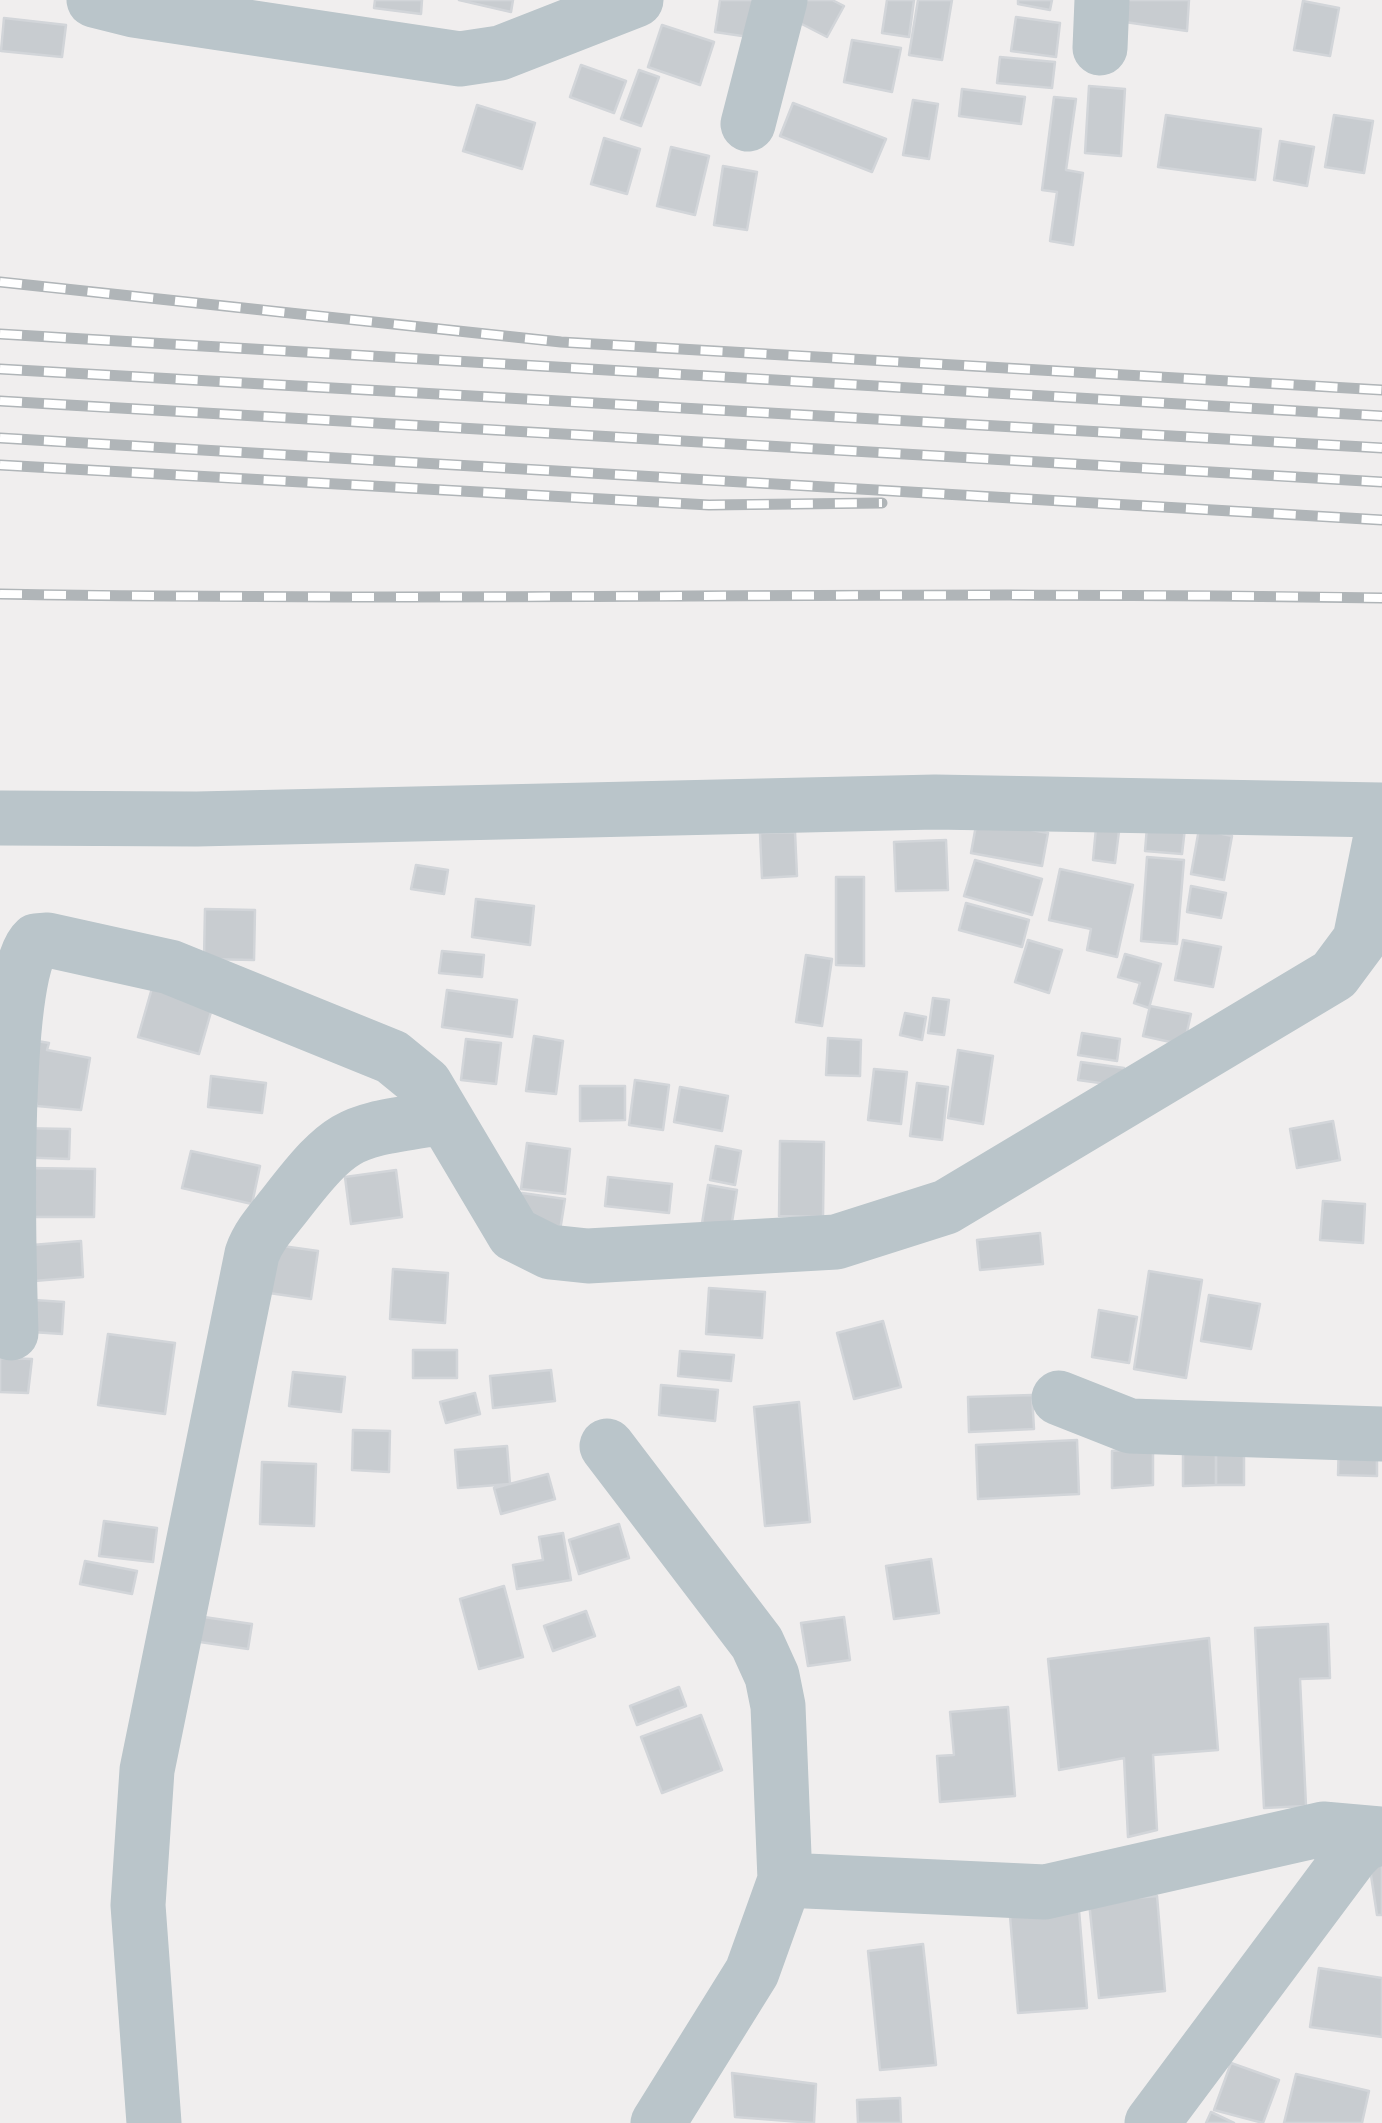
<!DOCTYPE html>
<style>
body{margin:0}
canvas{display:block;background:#f0eeee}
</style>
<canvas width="1382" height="2123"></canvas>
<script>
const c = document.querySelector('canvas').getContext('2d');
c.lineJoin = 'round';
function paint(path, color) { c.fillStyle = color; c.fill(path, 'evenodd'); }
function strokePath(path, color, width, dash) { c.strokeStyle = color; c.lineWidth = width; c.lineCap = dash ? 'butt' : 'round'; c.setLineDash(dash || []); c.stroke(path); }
const building = new Path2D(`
 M375,0H422L421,14L374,8Z
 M459,0H513L511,12Z
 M720,0H755L749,37L715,32Z
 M804,0H832L844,6L827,37L794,20Z
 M887,0H914L909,37L882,33Z
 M918,0H952L942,60L909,55Z
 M1018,0H1052L1050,10L1018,4Z
 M1128,0H1189L1187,31L1125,22Z
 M1303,1L1339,8L1330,56L1294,50Z
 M1016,17L1060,23L1056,57L1011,51Z
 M4,18L66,25L62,57L1,51Z
 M662,25L714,42L700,85L648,67Z
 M852,40L901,48L892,92L844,82Z
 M1000,57L1055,62L1052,88L997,83Z
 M581,65L626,81L614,113L570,97Z
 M639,70L659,77L641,126L621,119Z
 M1089,86L1125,89L1121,156L1085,153Z
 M962,89L1025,97L1021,124L959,116Z
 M1054,97L1076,99L1066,170L1083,173L1073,245L1050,241L1057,192L1042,190Z
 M913,100L938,104L929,159L903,155Z
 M793,103L886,139L872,172L780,136Z
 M477,105L535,123L522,169L463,151Z
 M1166,115L1261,129L1255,180L1158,167Z
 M1334,115L1373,121L1364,173L1325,167Z
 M604,138L640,149L627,194L591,184Z
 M1280,141L1314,147L1307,186L1274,180Z
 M671,147L709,156L695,215L657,206Z
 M723,166L757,172L747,230L714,225Z
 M1148,815L1186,819L1182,854L1145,851Z
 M977,820L1048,833L1042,866L971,853Z
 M1096,828L1119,831L1115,863L1093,860Z
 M1199,829L1232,836L1224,880L1191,874Z
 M795,832L797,876L762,878L760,833Z
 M946,840L948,890L896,891L894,842Z
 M1147,857L1184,860L1177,944L1141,941Z
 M975,860L1042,879L1032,915L964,896Z
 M416,865L448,870L444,894L411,889Z
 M1060,869L1133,885L1117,957L1087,950L1091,929L1049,920Z
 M836,877H864V966L836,965Z
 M1191,886L1226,893L1221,918L1187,912Z
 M476,899L534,906L530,945L472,937Z
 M966,903L1029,920L1022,947L959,930Z
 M205,909L255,910L254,960L204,959Z
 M1028,940L1062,950L1049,993L1015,982Z
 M1183,940L1221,947L1213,987L1175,980Z
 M442,951L484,955L482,977L439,973Z
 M1125,954L1161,964L1149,1008L1134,1003L1140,983L1118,977Z
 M806,955L832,959L822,1026L796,1022Z
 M154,981L215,998L199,1054L138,1037Z
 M447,990L517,1000L512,1037L442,1027Z
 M933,998L949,1000L944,1035L928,1033Z
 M1150,1006L1191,1014L1184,1045L1143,1036Z
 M905,1013L926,1017L922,1040L900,1035Z
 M1082,1033L1120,1039L1117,1061L1078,1055Z
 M534,1036L563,1041L556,1094L526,1091Z
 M20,1038L49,1043L47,1050L90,1058L81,1110L37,1106Z
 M828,1038L861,1040L860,1076L826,1075Z
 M466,1039L501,1043L496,1084L461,1080Z
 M958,1050L993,1056L983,1124L948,1118Z
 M1081,1062L1124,1068L1122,1086L1078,1080Z
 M874,1069L907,1072L901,1124L868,1120Z
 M211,1076L266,1083L262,1113L208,1107Z
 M635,1080L669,1085L663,1130L629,1125Z
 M917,1083L948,1087L942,1140L910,1136Z
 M580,1086H625V1120L580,1121Z
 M680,1087L728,1096L722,1131L674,1122Z
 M1333,1121L1340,1160L1297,1168L1290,1129Z
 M14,1128L70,1129L69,1159L13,1157Z
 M780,1141L824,1142L823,1217L779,1216Z
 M527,1143L570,1149L565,1194L521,1189Z
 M716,1146L741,1151L735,1185L710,1180Z
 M191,1151L260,1166L252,1204L182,1188Z
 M29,1168L95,1169L94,1217H29Z
 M396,1170L402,1217L351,1224L345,1177Z
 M608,1177L672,1184L669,1213L605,1206Z
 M708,1185L737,1190L730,1235L701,1230Z
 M522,1193L565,1199L559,1237L516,1231Z
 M1323,1201L1365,1204L1363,1243L1320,1240Z
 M1040,1233L1043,1264L980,1270L977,1240Z
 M81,1241L83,1277L34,1281L32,1245Z
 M261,1243L318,1251L311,1299L255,1291Z
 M393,1269L448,1273L445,1323L390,1319Z
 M1149,1271L1202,1280L1186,1378L1134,1369Z
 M709,1288L765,1292L762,1338L706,1334Z
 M1209,1295L1260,1304L1251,1349L1201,1341Z
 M19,1299L64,1302L62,1334L17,1331Z
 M1099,1310L1137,1317L1129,1363L1092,1357Z
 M883,1321L901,1387L854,1399L837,1333Z
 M108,1334L175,1343L165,1414L98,1405Z
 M413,1350H457V1378H413Z
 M680,1351L734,1355L731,1381L678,1376Z
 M0,1358L32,1359L28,1393L0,1392Z
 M551,1370L555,1401L493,1408L490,1376Z
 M293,1372L345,1377L341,1412L289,1406Z
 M661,1385L718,1390L715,1421L659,1415Z
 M475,1393L480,1414L446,1423L440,1402Z
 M1032,1395L1034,1429L969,1432L968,1397Z
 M799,1402L810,1522L765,1526L754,1407Z
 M353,1430L390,1431L389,1472L352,1470Z
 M1077,1440L1079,1494L978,1499L976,1445Z
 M1339,1440L1377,1441V1476L1338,1475Z
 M507,1446L510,1484L458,1488L455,1450Z
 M1216,1446H1244V1485H1216Z
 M1216,1446V1485L1183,1486V1447Z
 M1153,1447V1485L1112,1488V1451Z
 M262,1462L316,1464L314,1526L260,1524Z
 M548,1474L555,1499L501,1514L494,1488Z
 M104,1521L157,1528L153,1562L99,1556Z
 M619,1524L629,1558L579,1574L569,1540Z
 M563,1533L571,1580L517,1589L513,1565L543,1560L539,1537Z
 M931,1559L939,1613L894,1619L886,1566Z
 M85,1561L137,1571L132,1594L80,1584Z
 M504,1586L523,1657L479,1669L460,1599Z
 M586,1611L595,1636L553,1651L544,1626Z
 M197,1616L252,1624L248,1649L193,1641Z
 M844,1617L850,1660L808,1666L801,1623Z
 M1328,1624L1330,1678L1300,1679L1306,1806L1264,1808L1255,1628Z
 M1209,1638L1218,1750L1153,1755L1157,1830L1128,1837L1124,1758L1059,1770L1048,1659Z
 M679,1687L686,1706L637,1725L630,1706Z
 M1008,1707L1015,1796L940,1802L937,1756L954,1755L950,1712Z
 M701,1715L722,1770L662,1793L641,1737Z
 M1382,1860V1915H1377L1369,1862Z
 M1157,1896L1165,1991L1099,1998L1089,1902Z
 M1079,1910L1087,2008L1018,2013L1010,1916Z
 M923,1944L936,2065L880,2070L868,1951Z
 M1319,1968L1382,1978V2037L1310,2027Z
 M1231,2063L1279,2080L1263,2123L1214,2110Z
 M732,2073L816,2084L814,2123L735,2117Z
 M1296,2074L1369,2091L1362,2123H1284Z
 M900,2098L901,2123H858L857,2100Z
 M1211,2112L1234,2123H1206Z`);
paint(building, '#c8ccd0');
strokePath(building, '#d2d5d9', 2.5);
strokePath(new Path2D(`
 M94,0L134,10L460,59L500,53L636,0
 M1100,48L1102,0
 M748,124L780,0
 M0,818L197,819L935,802L1382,810
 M11,1333C9,1268 0,973 36,941L48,940L170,967L392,1057L425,1084L514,1234L550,1252L588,1256L836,1242L946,1207L1334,975L1360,940L1382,831
 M1059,1398L1130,1426L1382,1434
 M607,1446L757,1643L772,1676L778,1706L785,1880L752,1972L658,2123
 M785,1880L1045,1892L1323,1829L1382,1834
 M154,2123L138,1905L147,1770L252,1254C259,1234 274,1219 287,1202C346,1126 351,1133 443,1117
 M1152,2123L1352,1855L1363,1844L1382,1837`), '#bac5ca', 55);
const rail = new Path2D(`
 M0,282L561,342L1382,390
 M0,334L1382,416
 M0,369L1382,448
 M0,401L1382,482
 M0,438L1382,520
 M0,465L709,505L882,503
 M0,594C461,602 921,590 1382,598`);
strokePath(rail, '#b0b5b8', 11);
strokePath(rail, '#fff', 8, [22]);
</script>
